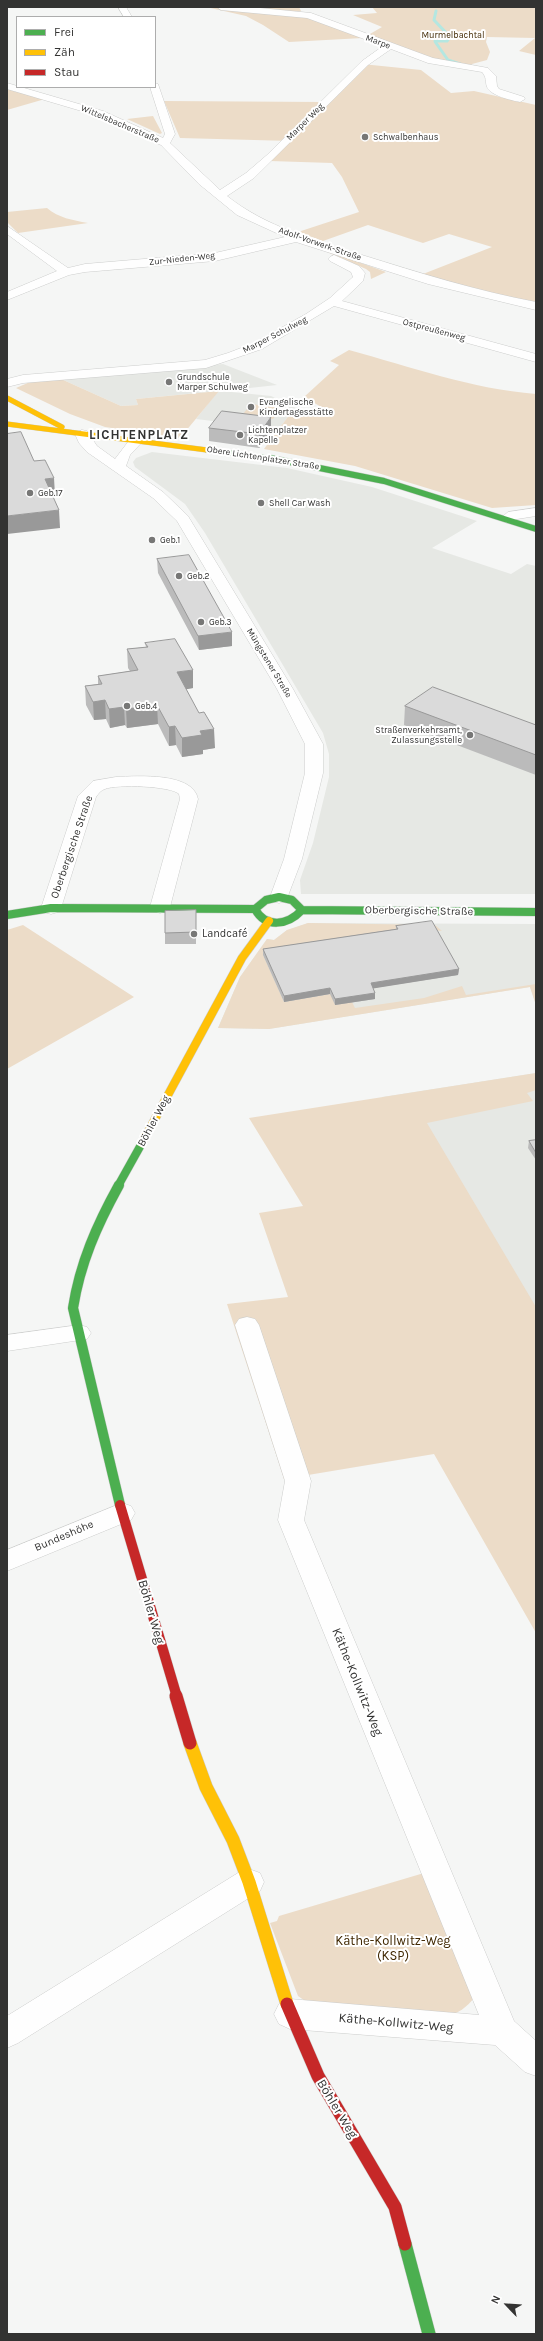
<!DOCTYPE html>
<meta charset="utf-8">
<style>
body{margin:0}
#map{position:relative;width:543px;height:2341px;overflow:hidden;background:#f5f6f5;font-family:Karla,sans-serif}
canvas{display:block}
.frame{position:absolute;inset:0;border:8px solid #333332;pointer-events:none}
.legend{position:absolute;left:16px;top:16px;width:140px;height:72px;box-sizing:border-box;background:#fff;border:1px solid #adadad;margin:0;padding:5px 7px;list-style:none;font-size:12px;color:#333332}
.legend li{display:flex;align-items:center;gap:8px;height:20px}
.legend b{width:20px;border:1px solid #adadad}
.north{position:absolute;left:487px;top:2285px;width:40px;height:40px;-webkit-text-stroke:3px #fff;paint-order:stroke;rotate:295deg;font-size:11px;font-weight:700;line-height:16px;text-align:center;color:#333332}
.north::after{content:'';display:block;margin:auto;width:14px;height:18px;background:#333332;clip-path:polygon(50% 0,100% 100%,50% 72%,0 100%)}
</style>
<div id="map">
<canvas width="543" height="2341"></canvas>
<div class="frame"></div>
<ul class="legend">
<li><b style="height:5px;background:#4caf50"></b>Frei</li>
<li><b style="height:5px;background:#ffc107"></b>Zäh</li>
<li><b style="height:5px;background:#c62828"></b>Stau</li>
</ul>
<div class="north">N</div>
</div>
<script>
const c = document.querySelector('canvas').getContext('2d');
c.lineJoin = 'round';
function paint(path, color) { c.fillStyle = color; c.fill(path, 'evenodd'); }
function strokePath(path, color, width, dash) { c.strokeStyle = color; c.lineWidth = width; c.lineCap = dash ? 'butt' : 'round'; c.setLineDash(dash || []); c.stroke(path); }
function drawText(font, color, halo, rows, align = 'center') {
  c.font = font + ' Karla,sans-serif'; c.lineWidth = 4; c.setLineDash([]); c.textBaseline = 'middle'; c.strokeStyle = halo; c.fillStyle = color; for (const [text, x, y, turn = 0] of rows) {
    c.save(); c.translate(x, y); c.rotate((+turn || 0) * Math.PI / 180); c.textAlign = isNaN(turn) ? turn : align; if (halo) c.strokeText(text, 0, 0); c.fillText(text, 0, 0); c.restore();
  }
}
paint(new Path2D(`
 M223,364L277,385L222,391L271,396L304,412L290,414L279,429L196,419L218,391L136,399L138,405L121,406L61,379Z
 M152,452L287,468L372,487L477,521L432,548L511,574L527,564L536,566V894H301L300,880L313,843L329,777V754L323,733L205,533L185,504L135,467L133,462L136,458Z
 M308,923L536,924V1005L530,987L269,1029L218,1028L240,977L267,939L274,940L287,930Z
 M536,1073V1340L382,1097Z`), '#e6e8e4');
paint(new Path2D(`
 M206,7H299L301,11L294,14L306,16L363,38L382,27L353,15L377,13L372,7H536V55L519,51L535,38L487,37L486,42L490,52L487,60L472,64L471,66L444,63L363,38L289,42L263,25L246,16Z
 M362,64L421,70L451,93L474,91L536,105V302L488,293L423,274L492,247L449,234L423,243L368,225L323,241L298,232L359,212L342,177L332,163L270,161L291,141L180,138L164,101L322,102Z
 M7,89L45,99L7,110Z
 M153,116L162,133L160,134L127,119Z
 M47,208C59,218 72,220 88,223L18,233L7,222V212Z
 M327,252H331L386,272L371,279L370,272L366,269Z
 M349,350C411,367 472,389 536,394V505L492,508L355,466L264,449L290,414L323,408L304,397L339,365L330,361Z
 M61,379L121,406L138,405L136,399L219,391L180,438L105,427L70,414L16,388L30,382Z
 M251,404L282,408L273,419L243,414Z
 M308,923L435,925L442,931L433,930L263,955L284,1002L330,994L352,1002L355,1008L424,998L462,986L466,995L536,984V1005L530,987L269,1029L218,1028L240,977L267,939L274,940L287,930Z
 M23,925L134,997L7,1069V930Z
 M536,1073V1090L527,1093L533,1101L427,1123L536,1307V1633L434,1454L284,1479L227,1304L288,1297L259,1213L303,1206L249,1118Z
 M424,1873L475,1997C466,2008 459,2013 445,2017L308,2003L298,1996L270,1923L277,1921L279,1916Z`), '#ecdcc8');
strokePath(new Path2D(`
 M436,11L434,20L450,37L447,41H435L436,43L448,60L460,64`), '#b4e7e1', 3);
const street = new Path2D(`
 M118,7H126L132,17H124Z
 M217,7H250L311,13L433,58L488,68L496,76L497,86L499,89L524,97L525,99L520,102C511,100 491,96 487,87C485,81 487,78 482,72L428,63L391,49L368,65L254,178L227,196C266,227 315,240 362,255C420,273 477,291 536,302V310L428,284L296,242L215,261L85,272L69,275L7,300V292L57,271L7,234V226L68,268L85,264L215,253L285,237L237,215L199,184L161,145L95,115L7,89V83L103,111L163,138L165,134L150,87H155V83L158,84L175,134L170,143L220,190L246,173L267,155L362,61L383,46L307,18L221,10Z
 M334,255L359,266L365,273L363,281L342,301L536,354V362L334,306L262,349L206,368L23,383L7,387V379L23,375L205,360L228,353L254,343L306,314L330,298L353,277L351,272L330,261L328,259L330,257Z
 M82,430L87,431L97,446L115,459L131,438H141L143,441L130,455L126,466L163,492L188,516L293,689L323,744V773L302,859L286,901L279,903L272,901L270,897L284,859L305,773V744L277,689L177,521L153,498L87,452L79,443L75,434Z
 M536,508V516L517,519L507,523L500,519L508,512Z
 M116,777C138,776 193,772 198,799L170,907L167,911L160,913L153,911L150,907L180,799L179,794C171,786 117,784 105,789C101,790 98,794 96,797L61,908L58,912L51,914L44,912L41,908L78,796L93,781Z
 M247,1317L255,1319L259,1325L311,1481L304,1520L514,2021L536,2041V2076L525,2072L495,2045L290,2029L279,2024L274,2014L279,2004L290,1999L479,2015L278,1520L285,1481L235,1325L239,1319Z
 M79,1325L87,1327L91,1333L87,1339L7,1351V1335Z
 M122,1503L131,1506L135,1513L131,1520L7,1571V1550Z
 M249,1869L260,1873L264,1882L260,1891L18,2043L7,2048V2016L238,1873Z`);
const fastFar4 = new Path2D(`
 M207,450L276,459`);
const fastFar3 = new Path2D(`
 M270,458L384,481L536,529`);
const fastFar2 = new Path2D(`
 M279,897L292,900L302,910C288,925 266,929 255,909L266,900Z
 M302,910L536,912
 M7,915L51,908L255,909
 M118,1186L142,1143`);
const fastFar1 = new Path2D(`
 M119,1185C97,1225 80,1263 73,1308L120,1505`);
const fast = new Path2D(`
 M405,2244L429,2334`);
const slowFar2 = new Path2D(`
 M7,398L62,427
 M7,424L207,450`);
const slowFar1 = new Path2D(`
 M142,1143L242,958L269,921`);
const slow = new Path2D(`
 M190,1743L206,1787L233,1840L249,1882L287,2004`);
const jamFar1 = new Path2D(`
 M120,1505L177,1697`);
const jam = new Path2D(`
 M176,1696L190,1743
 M287,2004L318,2076L395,2207L405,2244`);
strokePath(street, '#cccdcc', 1);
strokePath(fastFar4, '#cccdcc', 5.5);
strokePath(fastFar3, '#cccdcc', 7);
strokePath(fastFar2, '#cccdcc', 9);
strokePath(fastFar1, '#cccdcc', 11);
strokePath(fast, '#cccdcc', 14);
strokePath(slowFar2, '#cccdcc', 5.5);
strokePath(slowFar1, '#cccdcc', 9);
strokePath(slow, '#cccdcc', 14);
strokePath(jamFar1, '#cccdcc', 11);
strokePath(jam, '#cccdcc', 14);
paint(street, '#fefefe');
strokePath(fastFar4, '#4caf50', 5);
strokePath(fastFar3, '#4caf50', 6);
strokePath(fastFar2, '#4caf50', 8);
strokePath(fastFar1, '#4caf50', 10);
strokePath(fast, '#4caf50', 13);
strokePath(slowFar2, '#ffc107', 5);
strokePath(slowFar1, '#ffc107', 8);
strokePath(slow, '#ffc107', 13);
strokePath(jamFar1, '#c62828', 10);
strokePath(jam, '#c62828', 13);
paint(new Path2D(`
 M209,428L271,430L259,448L209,441Z
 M157,559L232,646L199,650L158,573Z
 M145,643L193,688L186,689L215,748L203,750V754L182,757L176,745L169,746L158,724L127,728L125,725L110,728L106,719L94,720L86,705L85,686L98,684V676L130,671L128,668L127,649L146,647Z
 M405,706L536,725V775L404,725Z
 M196,910V944H165V933Z
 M396,926L459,969L458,975L373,988L375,993V999L335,1005L330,994L284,1002L263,955V949L396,929Z
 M536,1140V1160L528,1148L529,1141Z`), '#bbb');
paint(new Path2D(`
 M271,417V430L259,448V434Z
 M54,478L55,495L47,496L45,479Z
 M59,510L60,528L7,534V516Z
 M232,632V646L199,650L198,636Z
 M193,670V688L177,691V672Z
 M105,700L106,719L94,720L93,702Z
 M157,705L158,724L127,728L126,709Z
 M124,707L125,725L110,728L109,709Z
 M175,726L176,745L169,746V727Z
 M214,729L215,748L203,750V754L182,757V738L200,731Z
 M459,969L458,975L370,989L371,983Z
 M330,988V994L284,1002V996Z
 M375,993V999L335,1005V999Z`), '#999');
const building = new Path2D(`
 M222,411L271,417L259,434L209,428Z
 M21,432L34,461L45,460L54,478L45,479L59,510L7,516V434Z
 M189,555L232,632L198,636L157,559Z
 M175,639L193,670L177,672L199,713L204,712L214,729L200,731L202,735L182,738L175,726L169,727L157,705L126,709L124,707L109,709L105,700L93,702L85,686L102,684L98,676L138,670L127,649L148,647L145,643Z
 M433,687L536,725V755L405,706Z
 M196,910V932L165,933V911Z
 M432,921L459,969L371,983L375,993L335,999L330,988L284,996L263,949L398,929L396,926Z
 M536,1140V1153L529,1141Z`);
paint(building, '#dadada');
strokePath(building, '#999', 1);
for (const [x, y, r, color] of [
 [365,137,4,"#777776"],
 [169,382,4,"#777776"],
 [251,407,4,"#777776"],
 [240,435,4,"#777776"],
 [30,493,4,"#777776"],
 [261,503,4,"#777776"],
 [152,540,4,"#777776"],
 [179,576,4,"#777776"],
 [201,622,4,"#777776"],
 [127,706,4,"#777776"],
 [470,735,4,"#777776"],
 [194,934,4,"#777776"]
]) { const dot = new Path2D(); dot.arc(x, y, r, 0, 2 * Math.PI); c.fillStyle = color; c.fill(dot); strokePath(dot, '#fff', 1.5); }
drawText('9px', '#402802', '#fff', [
 ["Murmelbachtal",453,35]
]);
drawText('9px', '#333332', '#fff', [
 ["Marpe",378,42,20],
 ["Marper Weg",305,122,-45],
 ["Wittelsbacherstraße",120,124,23],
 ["Adolf-Vorwerk-Straße",320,244,19],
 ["Zur-Nieden-Weg",182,259,-6],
 ["Ostpreußenweg",434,330,15],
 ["Marper Schulweg",275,335,-27],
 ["Obere Lichtenplatzer Straße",263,458,9],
 ["Müngstener Straße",269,663,59]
]);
drawText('9px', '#333332', '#fff', [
 ["Schwalbenhaus",373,137],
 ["Grundschule",177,377],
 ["Marper Schulweg",177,387],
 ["Evangelische",259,402],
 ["Kindertagesstätte",259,412],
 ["Lichtenplatzer",248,430],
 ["Kapelle",248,440],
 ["Geb.17",38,493],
 ["Shell Car Wash",269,503],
 ["Geb.1",160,540],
 ["Geb.2",187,576],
 ["Geb.3",209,622],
 ["Geb.4",135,706],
 ["Straßenverkehrsamt,",462,730,"right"],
 ["Zulassungsstelle",462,740,"right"]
], 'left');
drawText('11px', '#333332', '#fff', [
 ["Oberbergische Straße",72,847,-71],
 ["Oberbergische Straße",419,911,1],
 ["Böhler Weg",154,1121,-62],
 ["Bundeshöhe",64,1536,-23]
]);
drawText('11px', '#333332', '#fff', [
 ["Landcafé",202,934]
], 'left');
c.letterSpacing = '1px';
drawText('bold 13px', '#333332', '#fff', [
 ["LICHTENPLATZ",139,435]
]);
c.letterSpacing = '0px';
drawText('13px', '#333332', '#fff', [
 ["Böhler Weg",151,1612,74],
 ["Käthe-Kollwitz-Weg",357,1682,68],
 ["Käthe-Kollwitz-Weg",396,2023,5],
 ["Böhler Weg",337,2109,59]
]);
drawText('13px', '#402802', '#fff', [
 ["Käthe-Kollwitz-Weg",393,1941],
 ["(KSP)",393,1956]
]);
</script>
